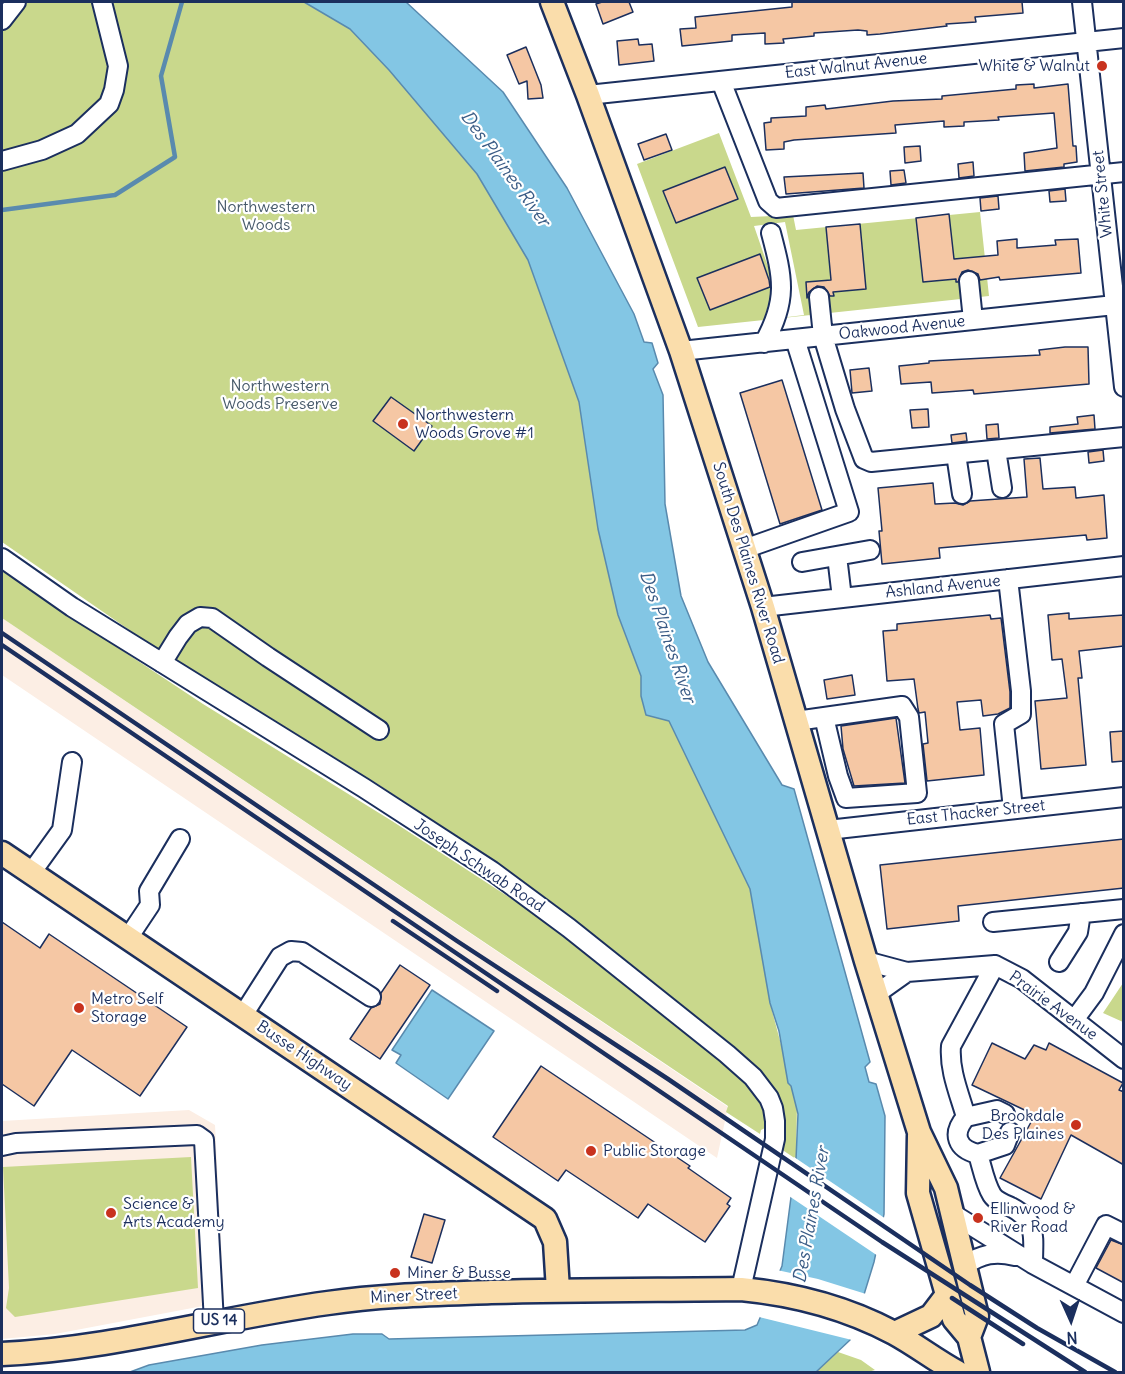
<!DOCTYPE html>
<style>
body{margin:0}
#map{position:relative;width:1125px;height:1374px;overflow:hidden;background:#fff;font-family:Delius,sans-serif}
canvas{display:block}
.frame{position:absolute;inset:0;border:3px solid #1b2f5e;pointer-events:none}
.north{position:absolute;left:1041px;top:1290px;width:60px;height:60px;-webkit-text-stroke:4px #fff;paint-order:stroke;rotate:177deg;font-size:16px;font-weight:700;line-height:24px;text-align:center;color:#1b2f5e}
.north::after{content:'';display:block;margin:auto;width:21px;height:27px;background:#1b2f5e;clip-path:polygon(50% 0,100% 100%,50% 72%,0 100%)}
</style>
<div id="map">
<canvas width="1125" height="1374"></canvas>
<div class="frame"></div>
<div class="north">N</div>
</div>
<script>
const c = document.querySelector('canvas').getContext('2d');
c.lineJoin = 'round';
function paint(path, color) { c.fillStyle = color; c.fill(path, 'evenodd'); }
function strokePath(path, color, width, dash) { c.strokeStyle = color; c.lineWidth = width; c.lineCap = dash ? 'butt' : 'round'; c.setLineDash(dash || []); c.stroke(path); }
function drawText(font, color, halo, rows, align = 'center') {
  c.font = font + ' Delius,sans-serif'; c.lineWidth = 4.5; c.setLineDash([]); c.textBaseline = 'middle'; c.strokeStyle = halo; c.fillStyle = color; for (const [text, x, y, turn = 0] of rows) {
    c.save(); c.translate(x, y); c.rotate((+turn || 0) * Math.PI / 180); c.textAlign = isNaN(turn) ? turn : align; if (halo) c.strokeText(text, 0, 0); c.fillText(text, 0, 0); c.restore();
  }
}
paint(new Path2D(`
 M2,618L728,1107L717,1158L2,675Z
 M189,1110L215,1125L224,1302L55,1334L2,1339V1121Z`), '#fceee4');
paint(new Path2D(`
 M2,2H304L350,29L389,70L477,174L528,260L579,402L598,529L618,615L641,676V696L669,721L750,889L770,1003L797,1105L796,1159L781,1149L784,1134L733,1048L594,935L503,867L379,785L138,636L2,542Z
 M719,133L751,217L793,215L796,230L980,212L989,296L698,327L637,164ZM785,222L804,315L764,320L774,284L754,226Z
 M2,571L203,704L392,821L521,905L624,982L733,1072L752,1089L759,1100L765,1114L767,1127L761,1130L760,1134L726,1112L728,1106L2,618Z
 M1123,983V1022L1103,1013Z
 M191,1157L198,1288L15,1317L6,1308L9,1288L3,1167Z
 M838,1352L861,1360L875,1370L868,1372H816Z`), '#c9d88c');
const water = new Path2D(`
 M304,2H406L503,92L567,188L634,314L644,342L652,343L658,363L653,369L663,395L665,504L681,596L708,662L782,785L794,789L870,1062L865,1067L869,1082L876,1084L885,1116L884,1214L874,1262L850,1340L816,1372H130L149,1365L262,1345L353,1334H382L389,1339L745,1330L757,1325L782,1266L796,1159L798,1114L791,1086L788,1083L779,1031L770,1003L750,889L669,721L646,715L641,696V676L618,615L598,529L579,402L528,260L477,174L389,70L350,29Z
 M432,990L494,1031L448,1099L396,1063L401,1055L392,1050Z`);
paint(water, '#83c6e4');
strokePath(water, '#598aae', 1.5);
paint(new Path2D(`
 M794,1157L886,1219L878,1256L789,1196Z
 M777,1270L818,1279L866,1294L852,1340L759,1317Z`), '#fff');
strokePath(new Path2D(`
 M2,210L115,195L175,157L161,76L182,2`), '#598aae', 4.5);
const building = new Path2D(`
 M602,2H629L633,12L603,24L596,4Z
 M792,2H1022L1023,13L975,17L976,22L946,24L947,26L880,34L867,35V31L858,30L814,33V36L783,39L784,43L765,44V33L732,35V41L682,46L680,29L696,28L695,17L792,7Z
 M638,39L639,45L652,44L654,61L619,65L617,41Z
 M526,47L541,85L543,98L528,99L527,81L519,84L507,55Z
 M1034,84V88L1068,84L1073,146H1076L1077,162L1064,164V167L1025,171L1024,153L1057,148L1054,113L998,117L999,120L964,122V126L944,127V121L895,125L896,133L794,140L784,142V149L766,150L764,123L771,122V118L806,116V107L825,105L826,109L893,101L942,99V96L1016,89V85Z
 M666,134L672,150L644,160L638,144Z
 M920,146L921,161L905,163L904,147Z
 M973,162L974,176L959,178L958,164Z
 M725,167L738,199L676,223L663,191Z
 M904,170L906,183L891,185L890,171Z
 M863,173L864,188L786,194L784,177Z
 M1065,189L1066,201L1050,202L1049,191Z
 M998,196L999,209L981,211L980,198Z
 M949,214L954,259L998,255L997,241L1017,239V248L1056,245L1055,240L1078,239L1081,273L1000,280L999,277L980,280L978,274L968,270L962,272L958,282H956V279L923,282L916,218Z
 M860,224L866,289L833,292L834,296H830L824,287L817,286L809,292L807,298L806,282L831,280L826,227Z
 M760,254L769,280L770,287L710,310L697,278Z
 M1065,347H1088L1089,384L974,394L973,390L932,393L931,382L901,384L899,366L929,363V361L1040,355L1039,350Z
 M869,368L872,391L852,393L850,370Z
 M782,380L822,510L780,524L740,393Z
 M391,397L432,426L414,451L373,421Z
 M928,409L929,427L912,428L910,410Z
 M1094,415L1095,429L1050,433V427L1078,424L1077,417Z
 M998,424L999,438L987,439L986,425Z
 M966,433L967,441L952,443L951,435Z
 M1103,450L1104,461L1089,463L1088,452Z
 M1040,458L1043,489L1075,487L1076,498L1104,495L1107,538L1087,540L1086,535L939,548L940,558L882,564L879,531H882L878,488L933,483L935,504L955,503L963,505L970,501L1027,497L1024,459Z
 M1069,613V619L1124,615V646L1079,651L1082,678H1078L1086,765L1041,769L1035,701L1067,698L1062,659L1052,660L1048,615Z
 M990,615L991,619L1001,618L1010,692V708L998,714L983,716L981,700L957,702L960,730L980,728L984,775L927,781L923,744L928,743L925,712L919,713L918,709L914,679L887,681L883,631L897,630V624Z
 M852,675L855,695L827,699L824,680Z
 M896,718L905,783L854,786L843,749L841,726Z
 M1124,731V761L1112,762L1110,732Z
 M1124,839V888L958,906L959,921L887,929L880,865Z
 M2,922L40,948L49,934L187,1027L140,1096L72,1050L34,1106L2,1084Z
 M400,965L430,985L380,1059L350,1039L371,1008L380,1004L381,993Z
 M992,1043L1025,1059L1034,1045L1046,1050L1049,1043L1123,1083L1119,1090L1124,1092V1165L1071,1135L1041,1199L1000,1178L1035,1115L972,1085Z
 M541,1066L690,1166L688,1168L731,1198L727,1204L730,1206L705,1242L648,1204L638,1218L566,1170L558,1181L493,1137Z
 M424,1214L445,1220L432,1263L411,1257Z
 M1111,1240L1124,1245V1283L1096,1268Z`);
paint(building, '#f5c7a4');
strokePath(building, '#1b2f5e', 1.5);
const minor = new Path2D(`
 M1082,2L1124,387
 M2,20L16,2
 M721,81L768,201L776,208L1124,172
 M588,95L1124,38
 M2,161L42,150L77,134L109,104L114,90L118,66L102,2
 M969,281L973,320
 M819,297L823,336L845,409L864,459L871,462L1124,437
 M764,343C788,300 783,278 771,233
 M681,351L1124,304
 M996,450L1002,488
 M956,454L962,494
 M744,549L849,512L795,339
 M837,556L842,598
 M2,558L72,607L364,788L492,871L569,928L727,1054L753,1077L769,1098L773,1108L775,1121V1139L741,1289
 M802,562L870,550
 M1008,579L1021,691V714L1004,724L1013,809
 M763,607L1124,566
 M162,663L178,637L188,624L200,617L212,618L268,657L379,730
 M796,721L902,706L909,717L917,793L846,798L838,776L824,717
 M828,830L1124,797
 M31,873L62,830L72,762
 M993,922L1124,909
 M128,938L150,905L149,891L180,839
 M866,961L907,972L995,965L1022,979L1124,1059
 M1059,962L1078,932L1081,913
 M995,965L951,1046C949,1070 959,1093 966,1117C951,1134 957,1149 978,1154C982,1167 985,1184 992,1195C996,1201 1004,1204 1011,1207C1038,1221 1033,1237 1033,1264
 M876,994L907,972
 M243,1015L280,957L291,951L302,952L371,997
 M1074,1020L1094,993L1124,934
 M966,1117L997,1110L1005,1114
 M2,1146L16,1143L197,1135L204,1140L214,1322
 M978,1154L1005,1145L1010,1132
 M953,1214L1033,1264L1124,1313
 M965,1265C982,1254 995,1251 1015,1256
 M1074,1286L1106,1225L1124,1234`);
const major = new Path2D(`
 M552,2L588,95L681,351L763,607L866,961L919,1132L946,1188L977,1316L969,1337
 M2,853L545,1219L555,1242L558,1290
 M919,1136L918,1193L954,1319L969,1337L978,1372
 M895,1333L931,1316L947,1295
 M2,1354C112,1349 219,1318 328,1303C382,1295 437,1294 491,1292C574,1290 657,1290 741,1289C793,1294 847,1308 894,1333C916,1345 935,1360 957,1372`);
strokePath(minor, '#1b2f5e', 22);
strokePath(major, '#1b2f5e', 27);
strokePath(minor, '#fff', 18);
strokePath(major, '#faddab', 22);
strokePath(new Path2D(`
 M2,633L457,941L668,1079L970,1285L1037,1328L1115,1372
 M2,645L882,1242L1085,1372
 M393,921L497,991
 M952,1298L1023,1344`), '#1b2f5e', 4.5);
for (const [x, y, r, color] of [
 [1102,66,6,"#c8321e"],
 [403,424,6,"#c8321e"],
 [79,1008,6,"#c8321e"],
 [1076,1125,6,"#c8321e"],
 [591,1151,6,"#c8321e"],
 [111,1213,6,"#c8321e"],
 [978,1218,6,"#c8321e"],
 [395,1273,6,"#c8321e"]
]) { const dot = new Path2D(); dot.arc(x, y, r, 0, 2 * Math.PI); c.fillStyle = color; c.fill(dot); strokePath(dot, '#fff', 2); }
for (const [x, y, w] of [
 [219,1321,51]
]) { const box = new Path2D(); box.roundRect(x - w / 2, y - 12, w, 24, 4.5); c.fillStyle = '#fff'; c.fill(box); strokePath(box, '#1b2f5e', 1.5); }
drawText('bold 15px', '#1b2f5e', null, [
 ["US 14",219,1321]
]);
drawText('16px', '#1b2f5e', '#fff', [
 ["East Walnut Avenue",856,66,-6],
 ["White Street",1103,194,-96],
 ["Oakwood Avenue",902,328,-6],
 ["South Des Plaines River Road",748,563,73],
 ["Ashland Avenue",943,587,-6],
 ["East Thacker Street",976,813,-6],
 ["Joseph Schwab Road",479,866,34],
 ["Prairie Avenue",1053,1006,36],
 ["Busse Highway",304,1056,34],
 ["Miner Street",414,1296,-3]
]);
drawText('16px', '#1b2f5e', '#fff', [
 ["White & Walnut",1090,66,"right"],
 ["Northwestern",415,415],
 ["Woods Grove #1",415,433],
 ["Metro Self",91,999],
 ["Storage",91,1017],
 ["Brookdale",1064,1116,"right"],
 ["Des Plaines",1064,1134,"right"],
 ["Public Storage",603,1151],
 ["Science &",123,1204],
 ["Arts Academy",123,1222],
 ["Ellinwood &",990,1209],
 ["River Road",990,1227],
 ["Miner & Busse",407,1273]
], 'left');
drawText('16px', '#46596a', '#fff', [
 ["Northwestern",266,207],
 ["Woods",266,225],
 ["Northwestern",280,386],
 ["Woods Preserve",280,404]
]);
drawText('italic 18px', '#3a5c86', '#fff', [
 ["Des Plaines River",505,169,54],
 ["Des Plaines River",667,637,71],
 ["Des Plaines River",812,1215,-80]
]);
</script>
